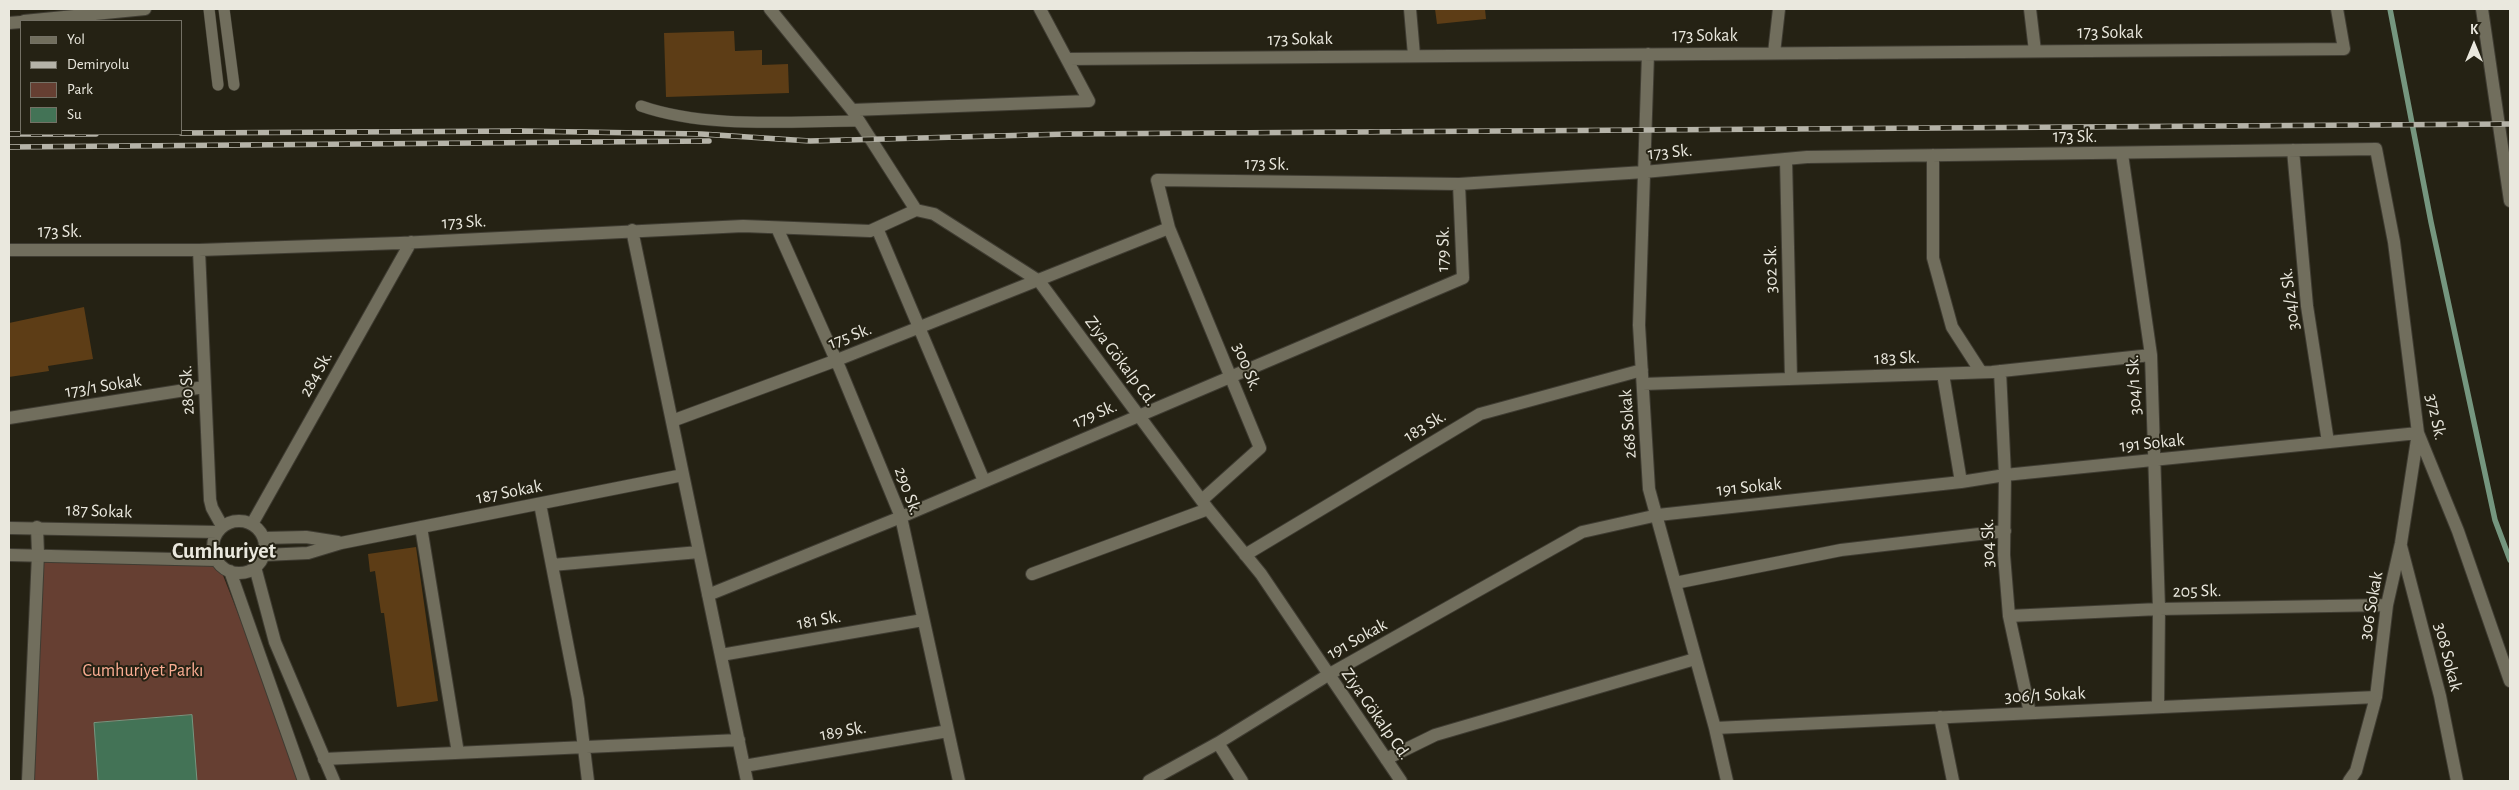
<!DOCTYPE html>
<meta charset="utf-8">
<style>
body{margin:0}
#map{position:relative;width:2519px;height:790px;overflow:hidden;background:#252214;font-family:"Alegreya Sans",sans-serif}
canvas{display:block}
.frame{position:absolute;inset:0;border:10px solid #eae8de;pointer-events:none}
.legend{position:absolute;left:20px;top:20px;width:162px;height:115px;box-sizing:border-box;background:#252214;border:1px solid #747165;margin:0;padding:6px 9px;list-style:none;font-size:15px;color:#eae8de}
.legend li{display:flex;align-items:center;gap:10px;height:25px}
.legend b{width:25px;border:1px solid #747165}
.north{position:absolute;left:2449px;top:20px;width:50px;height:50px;-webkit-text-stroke:4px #252214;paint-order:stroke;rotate:0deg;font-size:14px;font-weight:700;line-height:20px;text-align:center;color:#eae8de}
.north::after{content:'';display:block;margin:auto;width:18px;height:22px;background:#eae8de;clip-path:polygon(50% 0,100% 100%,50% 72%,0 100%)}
</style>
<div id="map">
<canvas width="2519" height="790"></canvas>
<div class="frame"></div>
<ul class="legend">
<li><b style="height:6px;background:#716e5d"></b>Yol</li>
<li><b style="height:6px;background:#b5b3a8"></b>Demiryolu</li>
<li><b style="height:14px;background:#663f32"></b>Park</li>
<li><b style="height:14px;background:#437356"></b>Su</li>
</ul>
<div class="north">K</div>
</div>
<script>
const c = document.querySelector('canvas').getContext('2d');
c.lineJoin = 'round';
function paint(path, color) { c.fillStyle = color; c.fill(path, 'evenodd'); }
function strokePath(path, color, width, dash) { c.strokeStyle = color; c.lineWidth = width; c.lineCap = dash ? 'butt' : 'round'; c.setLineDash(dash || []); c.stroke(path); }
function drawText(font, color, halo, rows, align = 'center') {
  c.font = font + ' "Alegreya Sans",sans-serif'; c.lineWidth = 4; c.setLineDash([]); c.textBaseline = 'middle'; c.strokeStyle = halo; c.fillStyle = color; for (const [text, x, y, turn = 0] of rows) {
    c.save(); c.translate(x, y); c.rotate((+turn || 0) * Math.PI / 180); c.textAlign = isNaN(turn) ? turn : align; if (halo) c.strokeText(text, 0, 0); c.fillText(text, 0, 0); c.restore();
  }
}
paint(new Path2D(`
 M38,554L217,560L304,781H28Z`), '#663f32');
const water = new Path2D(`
 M192,715L197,781H98L94,723Z`);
paint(water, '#437356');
strokePath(water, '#75967f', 1);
strokePath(new Path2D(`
 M2390,9L2431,222L2495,520L2510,560`), '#75967f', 5.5);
paint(new Path2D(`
 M1435,9H1485L1486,19L1437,24Z
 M734,31L735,51L762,50V65L788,64L789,93L666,97L664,33Z
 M84,307L93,359L48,366L49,371L9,377V323Z
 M416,547L438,701L397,707L384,613H381L375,571L370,572L368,554Z`), '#5d3d16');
const lane = new Path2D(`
 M209,9L218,85
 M224,9L234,85
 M641,106C707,129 790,121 859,121`);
const street = new Path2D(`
 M770,9L852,110L916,210L934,214L1039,281L1208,509L1261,574L1401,781
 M1410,9L1414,55
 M2030,9L2035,51
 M2482,9L2510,201
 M24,21L145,9
 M9,23L21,22
 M1774,53L1779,9
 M1648,54L1639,325L1649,489L1715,728L1727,781
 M1067,59L2344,49L2337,9
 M852,110L1089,101L1040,9
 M2293,150L2307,306L2328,442
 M2122,154L2151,355L2159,609L2158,707
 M1933,155V258L1952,327L1981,372
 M1786,159L1791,379
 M777,228L840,369L901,517L959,781
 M877,228L984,481
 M1169,228L1260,448L1202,500
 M632,230L747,781
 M9,250H199L400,243L743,226L870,231L916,210
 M199,250L210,500L212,508L222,526
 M2000,371L2005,475L2004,555L2009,616L2030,713
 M1943,374L1961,482
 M1643,384L1992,372L2151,355
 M9,418L204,387
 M672,421L837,360L1169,228L1157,180L1459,184L1644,172L1807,157L2376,149L2394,242L2418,433L2458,531L2510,681
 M540,504L578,699L588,781
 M252,524L411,242
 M421,527L458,753
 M264,538L306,537L338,542
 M2401,546L2440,696L2457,781
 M264,555L308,553L341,543L683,475
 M1245,555L1480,414L1642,370
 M552,565L699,552
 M1032,574L1208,509
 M1675,583L1841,550L2005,531
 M708,595L901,517L1463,278L1459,184
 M2009,616L2159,609L2387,605
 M721,655L923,620
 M1940,717L1953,781
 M1715,728L2376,697
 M1218,743L1242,781
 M324,759L739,740
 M1386,759L1435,735L1695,659
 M744,766L948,731
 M28,781L38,554L37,527
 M1149,781L1218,743L1328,675L1582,532L1658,515L1961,482L2005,475L2418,433L2401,543L2387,605L2376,697L2356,771L2349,781`);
const secondary = new Path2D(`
 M213 547a26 26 0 1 1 52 0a26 26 0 1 1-52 0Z
 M9,528L217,532
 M9,555L217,560
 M255,567L275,642L334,781
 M230,571L304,781`);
strokePath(lane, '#3f3c32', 12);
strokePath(street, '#3f3c32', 14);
strokePath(secondary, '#3f3c32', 14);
strokePath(lane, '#716e5d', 11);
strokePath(street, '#716e5d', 12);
strokePath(secondary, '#716e5d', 12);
const rail = new Path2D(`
 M181,133L522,131L701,134L810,141L1069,134L2510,124
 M9,134H96
 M9,147L709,141`);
strokePath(rail, '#b5b3a8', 5.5);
strokePath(rail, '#252214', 4, [11]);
drawText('18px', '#eae8de', '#252214', [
 ["173 Sokak",2110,33],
 ["173 Sokak",1705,36],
 ["173 Sokak",1300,39,-1],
 ["173 Sk.",2075,137],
 ["173 Sk.",1670,152,-5],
 ["173 Sk.",1267,164,1],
 ["173 Sk.",464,222,-3],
 ["173 Sk.",60,232],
 ["179 Sk.",1443,249,-89],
 ["302 Sk.",1771,269,-91],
 ["304/2 Sk.",2290,299,-97],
 ["175 Sk.",850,336,-21],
 ["183 Sk.",1897,358,-2],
 ["Ziya Gökalp Cd.",1121,361,53],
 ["300 Sk.",1247,367,68],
 ["284 Sk.",316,374,-61],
 ["304/1 Sk.",2134,385,-93],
 ["173/1 Sokak",103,386,-9],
 ["280 Sk.",187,390,-93],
 ["179 Sk.",1095,414,-23],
 ["372 Sk.",2436,417,78],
 ["268 Sokak",1628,424,-94],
 ["183 Sk.",1425,426,-31],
 ["191 Sokak",2152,443,-6],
 ["191 Sokak",1749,487,-6],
 ["290 Sk.",908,491,70],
 ["187 Sokak",509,492,-11],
 ["187 Sokak",99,511,2],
 ["304 Sk.",1988,543,-91],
 ["205 Sk.",2197,591,-1],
 ["306 Sokak",2371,606,-80],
 ["181 Sk.",819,620,-10],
 ["191 Sokak",1357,639,-29],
 ["308 Sokak",2448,657,76],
 ["306/1 Sokak",2045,695,-3],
 ["Ziya Gökalp Cd.",1376,714,55],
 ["189 Sk.",843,731,-10]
]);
drawText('18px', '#fbad93', '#252214', [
 ["Cumhuriyet Parkı",143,671]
]);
drawText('bold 22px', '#eae8de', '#252214', [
 ["Cumhuriyet",224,551]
]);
</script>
